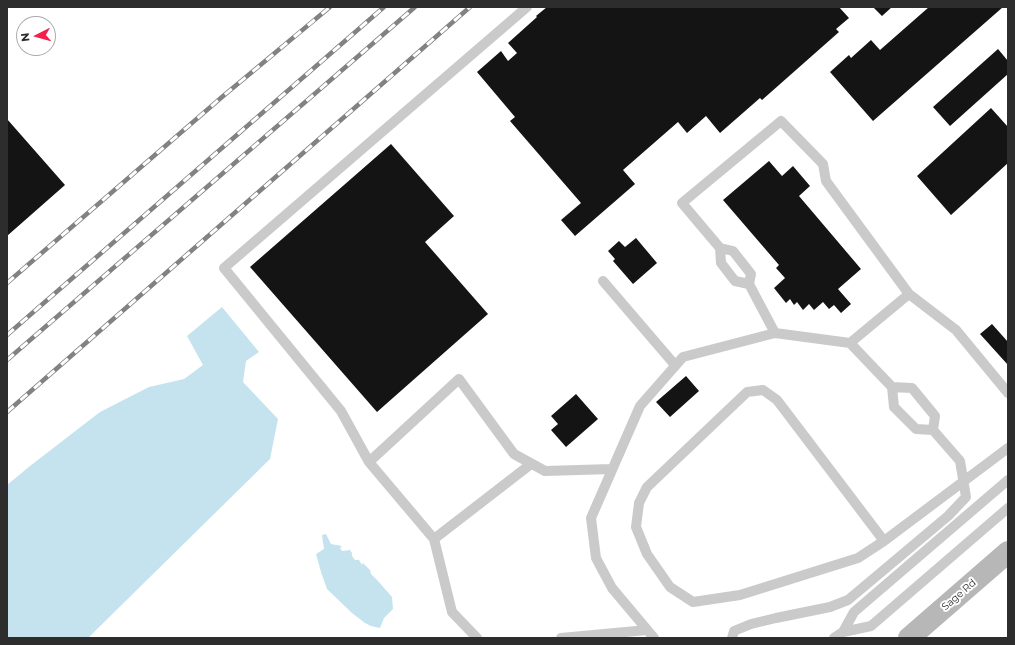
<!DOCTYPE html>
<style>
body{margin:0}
#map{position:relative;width:1015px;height:645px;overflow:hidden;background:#fff;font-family:Montserrat,sans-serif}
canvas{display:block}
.frame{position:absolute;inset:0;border:8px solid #2d2d2d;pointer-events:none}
.north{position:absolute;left:16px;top:16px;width:40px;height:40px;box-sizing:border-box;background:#fff;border:1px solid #ababab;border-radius:50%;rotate:264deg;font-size:11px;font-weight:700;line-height:16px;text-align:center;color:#2d2d2d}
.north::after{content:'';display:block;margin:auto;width:14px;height:18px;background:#f2214c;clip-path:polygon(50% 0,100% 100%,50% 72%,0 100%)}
</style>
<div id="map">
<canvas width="1015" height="645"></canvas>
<div class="frame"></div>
<div class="north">N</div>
</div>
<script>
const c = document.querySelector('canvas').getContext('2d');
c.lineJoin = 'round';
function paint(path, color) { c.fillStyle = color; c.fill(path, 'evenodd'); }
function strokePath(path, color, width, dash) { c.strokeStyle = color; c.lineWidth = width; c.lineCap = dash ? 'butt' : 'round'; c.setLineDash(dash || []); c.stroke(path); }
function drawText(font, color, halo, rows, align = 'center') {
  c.font = font + ' Montserrat,sans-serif'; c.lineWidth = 4; c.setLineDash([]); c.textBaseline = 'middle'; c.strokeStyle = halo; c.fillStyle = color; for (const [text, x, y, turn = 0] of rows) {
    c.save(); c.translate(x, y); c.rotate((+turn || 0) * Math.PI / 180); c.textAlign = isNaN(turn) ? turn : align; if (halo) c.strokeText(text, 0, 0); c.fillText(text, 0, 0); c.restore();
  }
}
paint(new Path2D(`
 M222,307L259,352L246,361L243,382L278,419L270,459L88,638H7V485L30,466L100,412L149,387L184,379L203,365L187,336Z
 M326,534L331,544L342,546L340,548L342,551L350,550L352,553V556L355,560H359L362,565L363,563L370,570L371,574L378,581L392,597L393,609L384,618L380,628L371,626L365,623L352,613L327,589L322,575L321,572L316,554L324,549L322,535Z`), '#c4e3ee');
paint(new Path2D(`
 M547,7H839L849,18L836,29L839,32L762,100L760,98L720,133L706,116L687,133L678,122L623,170L635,184L575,236L561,220L581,203L510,121L515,117L477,72L501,51L508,61L517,53L508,43L537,17L536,16Z
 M873,7H892L882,16Z
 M929,7H1003L873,121L830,72L849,55L851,58L871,40L880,50Z
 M998,49L1008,61V74L950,126L933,107Z
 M991,108L1008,127V163L951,215L917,176Z
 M7,119L65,185L7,236Z
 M391,144L454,216L425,242L488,314L377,412L250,267Z
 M769,161L782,176L793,166L810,186L799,196L861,269L838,289L851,304L841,313L834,305L829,309L823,302L814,310L809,304L803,310L797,302L794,305L790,299L786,303L774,288L785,278L776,268L779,265L723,200Z
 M636,238L657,263L633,284L613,261L615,259L608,251L619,241L625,247Z
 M992,324L1008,342V365L980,334Z
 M686,376L699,391L670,417L656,402Z
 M576,394L598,419L566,447L551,430L558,424L551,416Z`), '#141414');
strokePath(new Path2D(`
 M720,248L721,263L735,281L749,284
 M603,281L675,365
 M909,294L956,330L1008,393
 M775,333L749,284L751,274L733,251L720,248L682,203L781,121L823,164L826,181L909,294L850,343
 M892,387L912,388L935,416L933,430
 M369,462L341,411L224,268L527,7
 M434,539L531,464
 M884,541L858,558L740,595L693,602L670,587L647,554L636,527L639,503L647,487L747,392L763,390L777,400L884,541L1008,448
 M843,632L854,612L1008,480
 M477,638L452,612L434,539L369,462L459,379L514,454L545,471L612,469
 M561,638L647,630
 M654,638L612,588L596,558L591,518L640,406L683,357L775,333L850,343L892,387L894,407L916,429L933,430L960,461L966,497L948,516L848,600L830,607L776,618L751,624L734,631L732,638
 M834,638L843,632L871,626L1008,508`), '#cacaca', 10);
strokePath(new Path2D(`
 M909,638L1008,552`), '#b7b7b7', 22);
const rail = new Path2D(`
 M7,283L222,97L330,7
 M7,335L384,7
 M7,360L415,7
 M7,412L470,7`);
strokePath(rail, '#828282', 4.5);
strokePath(rail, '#fff', 3, [9]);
drawText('10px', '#2d2d2d', '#fff', [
 ["Sage Rd",959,595,-41]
]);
</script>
